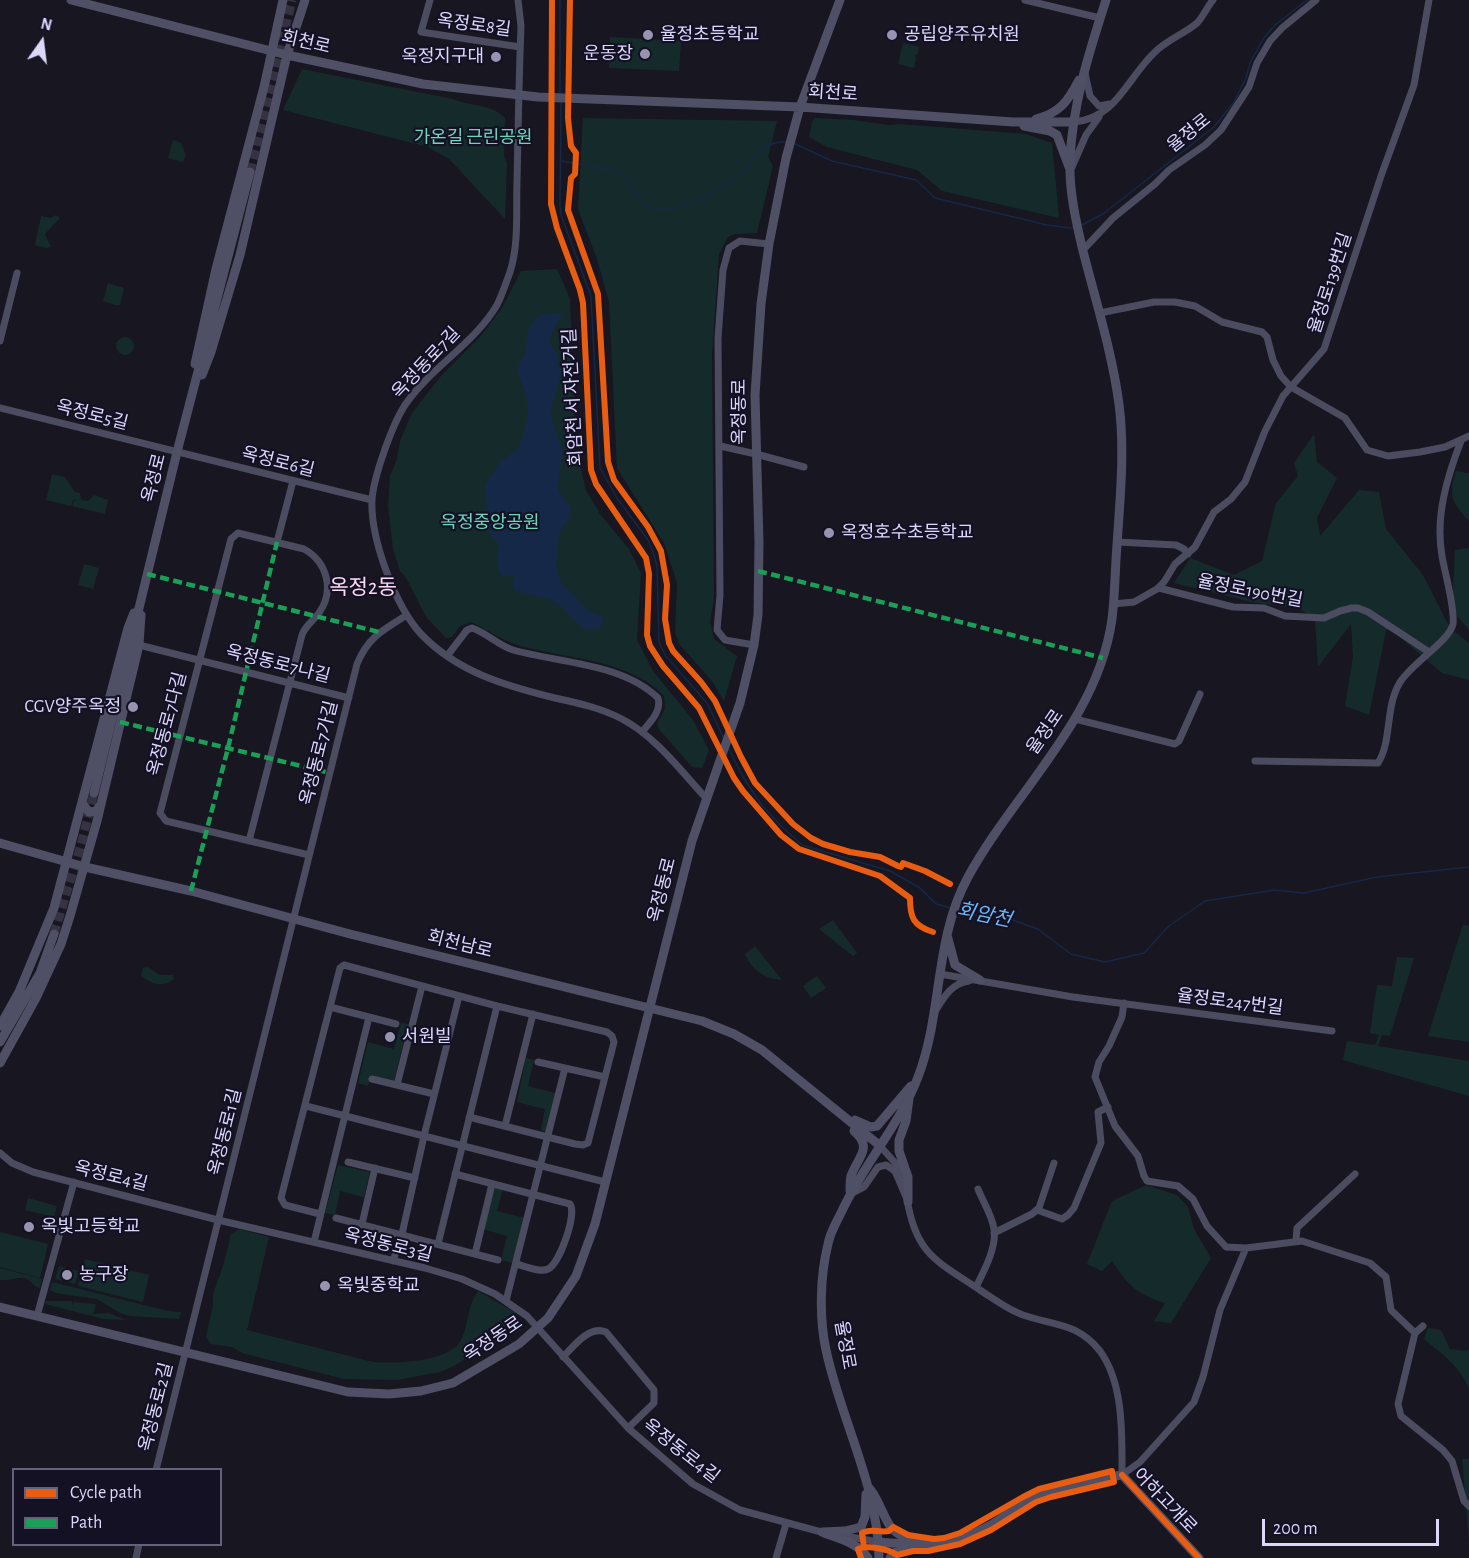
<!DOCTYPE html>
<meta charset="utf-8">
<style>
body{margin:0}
#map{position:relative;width:1469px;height:1558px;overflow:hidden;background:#181620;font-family:"Alegreya Sans",sans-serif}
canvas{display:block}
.legend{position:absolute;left:12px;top:1468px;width:210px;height:78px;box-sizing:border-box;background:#141125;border:2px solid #64617b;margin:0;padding:8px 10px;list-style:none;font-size:18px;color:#dcd8fc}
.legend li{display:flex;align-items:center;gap:12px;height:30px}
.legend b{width:30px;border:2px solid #64617b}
.north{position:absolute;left:12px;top:12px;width:60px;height:60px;-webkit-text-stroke:4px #141125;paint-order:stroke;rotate:14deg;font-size:16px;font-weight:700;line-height:24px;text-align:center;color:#dcd8fc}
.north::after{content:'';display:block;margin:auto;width:21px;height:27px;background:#dcd8fc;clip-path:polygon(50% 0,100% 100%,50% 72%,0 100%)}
.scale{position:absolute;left:1262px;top:1519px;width:177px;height:27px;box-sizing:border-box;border:3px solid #dcd8fc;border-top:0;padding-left:8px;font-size:18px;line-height:21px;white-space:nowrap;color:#dcd8fc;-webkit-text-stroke:4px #141125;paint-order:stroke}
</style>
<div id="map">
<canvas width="1469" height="1558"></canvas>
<ul class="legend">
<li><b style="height:8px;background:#e95d12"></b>Cycle path</li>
<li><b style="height:8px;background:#1a9f57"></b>Path</li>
</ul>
<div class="north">N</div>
<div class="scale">200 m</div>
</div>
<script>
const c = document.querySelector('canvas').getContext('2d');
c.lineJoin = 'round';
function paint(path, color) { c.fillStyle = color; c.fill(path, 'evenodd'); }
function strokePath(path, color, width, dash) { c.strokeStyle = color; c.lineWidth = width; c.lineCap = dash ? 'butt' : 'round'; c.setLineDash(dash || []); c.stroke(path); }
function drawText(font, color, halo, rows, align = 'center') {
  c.font = font + ' "Alegreya Sans","Noto Sans KR",sans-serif'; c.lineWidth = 4.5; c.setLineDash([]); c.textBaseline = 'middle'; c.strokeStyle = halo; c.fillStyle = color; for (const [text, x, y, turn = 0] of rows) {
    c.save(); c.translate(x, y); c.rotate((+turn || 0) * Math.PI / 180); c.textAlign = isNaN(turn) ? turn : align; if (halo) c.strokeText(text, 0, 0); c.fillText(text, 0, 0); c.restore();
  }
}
paint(new Path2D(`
 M610,37L681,41L679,71L609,68Z
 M903,43L919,47L917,55H915L916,59L914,68L898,64Z
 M302,69L453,99C469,106 493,104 505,118L504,155L507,163L505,219L449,159L428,147L283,110Z
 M583,118L777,121L768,157L773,166L757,233L736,234L728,237L719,254L712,355L714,598L710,622L714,639L737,656L724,701L712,681L680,645L675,633L677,583L664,543L617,468L609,302L597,259L578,209Z
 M815,118L853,120L889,125L899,124L1026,134L1052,143L1059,218L942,191L917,170L827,147L809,137L812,122Z
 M173,140L181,143L186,155L183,162L168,158Z
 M56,215L59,217V219L45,234L51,247L47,248L35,245L41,216L51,218Z
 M557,269L570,299L576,450L586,490L600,514L629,549L641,573L637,640L653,671L693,720L709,750L702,768L692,767L658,728L657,723L665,709L664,696C629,659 567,659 521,646C503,641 488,630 471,622L460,626L452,637L446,638L426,617L405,576L400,571L393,549L388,506L390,476L397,459L400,441L412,413L441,376L479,338L502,308L521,271Z
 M108,283L124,288L120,305H115L103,301Z
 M116 346a9 9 0 1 1 18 0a9 9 0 1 1-18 0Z
 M1314,434L1317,462L1337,478L1317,518L1320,536L1359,490L1379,492L1386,529L1423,575L1450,628L1469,643V680L1442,673L1388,627L1386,631L1369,715L1345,706L1353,656L1351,624L1318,667L1315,620L1300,609L1251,602L1174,583L1190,558L1234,575L1262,561L1276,503L1298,476L1294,463Z
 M1456,471L1469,473V521C1451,501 1448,497 1456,471Z
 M52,474L65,477L75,492L80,493L81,500L88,501L94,495L108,500L105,514L72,506L74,501L78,499L73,500L71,506L46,500Z
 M1469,548V630L1452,610L1455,550Z
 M84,564L99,568L93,589L78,585Z
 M833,920L857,953L853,956L819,929Z
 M1463,924L1469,926V1042L1428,1036Z
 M755,946L782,980C764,979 752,970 745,954Z
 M1397,957L1414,958L1390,1036L1382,1035L1378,1046L1469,1061V1096L1343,1060L1347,1041L1375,1045L1379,1035L1370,1033L1377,985L1392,986Z
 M148,967L160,975H173L174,979C164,988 150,984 141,975L143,968Z
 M817,976L826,988L811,998L803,986Z
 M401,1023L408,1024L394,1081L371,1075L368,1086L358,1083L368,1042L394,1049Z
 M526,1058L534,1060L528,1086L555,1093L546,1133L541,1130L545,1109L517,1102Z
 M338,1165L370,1172L364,1197L340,1191L335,1215L325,1213Z
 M1146,1185L1177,1195L1188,1207L1194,1229L1211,1258L1171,1323L1154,1321L1165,1303C1135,1293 1130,1287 1112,1261L1102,1271L1087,1264L1112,1201Z
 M494,1186L503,1189L497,1211L525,1218L513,1263L501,1260L507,1236L483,1229Z
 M28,1198L57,1206L54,1217L25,1210Z
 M239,1229L269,1237L247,1330L373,1362C395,1364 450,1362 461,1340C469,1324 467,1306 478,1291L516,1313L521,1330L468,1357L454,1366L440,1372L397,1380L344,1379L242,1353L232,1347L211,1344L206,1337L213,1305V1294L224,1263L231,1234Z
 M0,1232L48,1244L40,1278L0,1267Z
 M85,1259L149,1275L143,1302L78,1286Z
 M59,1266L79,1271L75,1284L55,1279Z
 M0,1268L42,1279L40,1288C32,1286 33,1282 27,1279C20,1275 8,1282 0,1280Z
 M52,1282L168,1311L181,1312L179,1319L130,1316L120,1313L97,1299L56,1293L50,1290Z
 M46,1301H72L73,1307V1302L96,1304L93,1314L109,1313L126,1320L104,1319L45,1304Z
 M1428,1328L1441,1330L1450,1349L1467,1351L1469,1349V1389C1461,1367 1442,1354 1424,1339Z
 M1462,1459H1469V1541Z`), '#152b2b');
paint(new Path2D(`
 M563,313L551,334L549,343L558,356L559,370L562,371L551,409L553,425L563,451L557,488L571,508L569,518L559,534L556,566L560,581L587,610L604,618L600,628C577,636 571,609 553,601C542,596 527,595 516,591L512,585L515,578L510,575L503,577L501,575C497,567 495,554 500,546L489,533L491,530L486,511L485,485L500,462L517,449L522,440L528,416L526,393L517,371L519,363L525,355L528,331L537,317L548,313Z`), '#152847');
strokePath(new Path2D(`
 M560,0V95
 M561,103L560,206L561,215L591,296L600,468L617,498L648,540L653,552L657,566L659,642L665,655L707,703L724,739
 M793,143L832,161L916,180L935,198L1047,225L1070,228L1074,227
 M561,161C575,164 608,167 620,174C635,183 635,206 655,209C681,213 716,193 735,178C752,165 761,140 785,142
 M1082,225L1103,214L1214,127L1234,102L1246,78L1250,63L1263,39L1275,25L1307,0
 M729,749L743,777L760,803L781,826L802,845L890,871L920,888L936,904L951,908
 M958,910L973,915L1007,918L1038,929L1071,954L1105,962L1144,953L1169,926L1205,901L1274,890L1304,893L1377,877L1469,867`), '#152847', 1.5);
strokePath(new Path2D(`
 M250,172L292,0
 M54,934L81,845L94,793`), '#353341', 9, [9, 4.5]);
strokePath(new Path2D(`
 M430,0L421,32L520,47
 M518,0L521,26C519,78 518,130 517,182C516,212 519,244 510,272C506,283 502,295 497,305C474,344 430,368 405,405C392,425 374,476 372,499C370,537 395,606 421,634C457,672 506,686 555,698C578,703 601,708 622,719C656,737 680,770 706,798
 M1025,0L1100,18
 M1085,73L1090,96L1099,106L1110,104
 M1074,122C1117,118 1127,78 1155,52C1167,40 1184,34 1197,23C1203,17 1207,7 1213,0
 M1072,167L1086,135L1099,117
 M1083,250L1113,218L1155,184L1169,170L1205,145L1221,130L1249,87L1257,63L1270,41L1282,28L1316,0
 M1100,313L1154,302H1175L1195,306L1222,322L1262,332L1267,337L1273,360L1281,376L1291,387L1345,418L1367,450L1388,456L1420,452L1445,447L1469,436
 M0,341L17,273
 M0,408L372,500
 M720,446L756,454L804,467
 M277,542L293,481
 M1117,542L1176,545L1184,549L1188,554
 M1159,588L1233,607L1264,608L1285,616L1324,618L1340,611L1352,608H1358L1368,612L1429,652
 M1113,604L1134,602L1157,589L1164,582L1175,564L1195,547L1214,512L1231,499L1245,482L1265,431L1283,396L1324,349L1381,176L1414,85L1429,0
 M139,645L349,698
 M754,645L725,640L717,630L720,595L718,338L723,270L729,248L740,241L769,244
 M447,656L467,630L472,628C487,633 499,646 513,650C559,663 622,663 658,698C662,711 650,722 642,732
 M1075,719L1175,744L1179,741L1200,694
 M1255,761L1378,763C1392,741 1385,709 1399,684C1409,665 1450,641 1453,624C1455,607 1445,574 1442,556C1435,517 1447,477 1461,441
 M249,841L302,635C305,626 313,621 319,613C335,590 327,562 304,549L238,533L231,539L160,813L166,821L309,855
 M940,974L1073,997L1332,1031
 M1124,1003L1122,1017L1109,1046L1099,1062L1095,1077L1115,1126L1138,1156L1144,1176L1147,1181L1178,1186L1193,1199L1207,1226L1226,1247L1246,1248
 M330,1007L396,1024
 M936,1010C944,997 952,983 969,981
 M538,1062L605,1077
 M372,1079L434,1094
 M397,1085L422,986
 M306,1106L605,1182
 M505,1126L533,1014
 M879,1145L899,1167L904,1179
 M0,1153L12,1163L33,1172L218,1220L425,1268L462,1279L495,1294L527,1316L628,1428L693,1484L740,1510L825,1533
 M348,1162L415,1178
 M455,1174L570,1204C577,1214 560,1263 548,1269C540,1273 525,1266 516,1264
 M851,1194L864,1187L878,1167L886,1165L895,1171L907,1199
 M907,1199C916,1255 937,1261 980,1290C994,1299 1008,1310 1023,1315C1054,1326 1077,1322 1100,1351C1124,1384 1122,1435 1122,1475
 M1037,1210L1062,1219L1068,1215L1074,1208L1101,1143L1098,1112L1108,1107
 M320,1214L285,1205L281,1198L340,968L344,965L497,1006L607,1032L612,1036L614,1042L588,1143L583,1145L575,1144L469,1117
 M336,1218L498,1260
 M362,1224L375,1168
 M994,1233L1032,1214L1039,1208L1054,1163
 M1296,1240L1297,1228L1355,1174
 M314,1242L369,1017
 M438,1244L497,1006
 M475,1254L492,1184
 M393,1261L402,1234L424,1136L459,996
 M976,1287C984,1271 997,1247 994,1229C992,1215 983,1202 978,1189
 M506,1301L565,1068
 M37,1316L74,1182
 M1423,1326L1415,1333L1398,1404L1401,1416L1443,1450L1452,1461L1464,1501L1469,1506
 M563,1357C574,1346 589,1325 606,1332L654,1390V1403L628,1428
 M156,1470L357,664C368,637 383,630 407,615
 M1122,1475L1140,1462L1194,1402L1203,1377L1220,1310L1246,1248L1302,1241L1370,1263L1386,1277L1391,1310L1415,1333
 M839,1535L879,1542
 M136,1558L139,1544
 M776,1558L786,1524`), '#4c4c60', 7);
strokePath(new Path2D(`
 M71,0L287,55L423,84L538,97L800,107L1013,122H1074
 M1036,119C1060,113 1068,101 1079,80
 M1024,126L1050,131L1057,135L1069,167
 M195,364L216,269L264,87L283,0
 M202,375L211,352L240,255L287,55L305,0
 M94,793L177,452L250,172
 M82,803L89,812L96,811L101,804
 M0,843L85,867L191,891L350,934L702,1021L734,1034L762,1050L879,1145
 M947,935L955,965L980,980
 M0,1026L19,992L54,908L128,628L134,613
 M0,1042L40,973L54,934
 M0,1063L36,998L61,944L70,916L97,821L139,645L141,615
 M855,1120L871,1127L877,1126L911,1086
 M850,1191C850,1187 850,1181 851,1176C857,1158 874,1148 854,1131
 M908,1202V1177L899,1151V1140L906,1121L909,1099
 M0,1307L348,1392L389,1394L421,1391L453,1383L519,1344L548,1318L576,1276L595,1224L692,841L740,703L754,645L758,615L759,543L755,395L761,304L769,244L786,158L800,107L840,0
 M870,1489C888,1513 882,1534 916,1540
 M822,1532L845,1531L861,1527L865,1517L866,1494
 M824,1533C840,1539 858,1543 868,1558
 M879,1542C923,1546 952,1547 991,1525C1004,1517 1016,1507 1029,1500C1058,1487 1091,1480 1122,1475L1199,1558
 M879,1558C878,1486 841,1420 826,1350C819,1318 820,1276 828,1244C830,1233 836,1223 841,1213C862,1166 900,1125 918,1077C943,1012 934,939 968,877C1015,791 1098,720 1112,619C1115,595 1115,569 1117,545C1120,499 1125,450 1119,404C1112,352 1096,302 1083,251C1076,222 1069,191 1070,161C1072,106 1089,52 1106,0
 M890,1558L894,1553L911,1547`), '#4f4f66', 9);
strokePath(new Path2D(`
 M758,571L1103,658
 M147,574L379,632
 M120,722L330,773
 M191,891L228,748L277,542`), '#1a9f57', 4.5, [9, 4.5]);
strokePath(new Path2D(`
 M552,0L551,204L557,228L580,290L583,303L591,470L596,484L646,558L649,574L647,635L650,646L663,666L699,708L734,778L743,791L781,835L799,849L880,876L910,898C910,917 913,926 933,932
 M570,0L568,118L571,146L576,153L575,174L571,178L568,210L598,294L608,462L614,480L648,527L661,551L667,585L665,619L669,643L673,651L701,682L715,701L741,757L755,783L793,824L811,838L823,844L850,852L880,857L898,866L901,867L903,863L925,871L950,884
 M1122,1475L1199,1558
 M861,1558L858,1549C868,1545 889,1549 897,1555L913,1551H928L960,1544L991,1530L1036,1502L1051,1497L1114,1482L1112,1471L1039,1489L1023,1497L960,1533L944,1538L934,1539L908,1535L893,1527L889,1531C879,1533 871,1528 862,1533L864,1547`), '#e95d12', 6);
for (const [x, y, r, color] of [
 [648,35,6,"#9794af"],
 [892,35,6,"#9794af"],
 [645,54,6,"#9794af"],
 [496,57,6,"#9794af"],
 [829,533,6,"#9794af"],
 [133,707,6,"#9794af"],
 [390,1037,6,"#9794af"],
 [29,1227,6,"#9794af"],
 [67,1275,6,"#9794af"],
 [325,1286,6,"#9794af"]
]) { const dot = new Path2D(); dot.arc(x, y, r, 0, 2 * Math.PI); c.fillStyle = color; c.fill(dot); strokePath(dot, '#141125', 2); }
drawText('18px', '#dcd8fc', '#141125', [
 ["옥정로8길",474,25,8],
 ["회천로",306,42,13],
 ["회천로",833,93,4],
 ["율정로",1189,133,-39],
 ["율정로139번길",1330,283,-72],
 ["옥정동로7길",426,363,-47],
 ["회암천 서 자전거길",573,397,-93],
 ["옥정동로",740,412,-90],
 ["옥정로5길",92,415,14],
 ["옥정로6길",278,462,14],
 ["옥정로",154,478,-76],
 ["율정로190번길",1250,591,11],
 ["옥정동로7나길",278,664,14],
 ["옥정동로7다길",167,724,-75],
 ["율정로",1045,732,-55],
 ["옥정동로7가길",319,753,-76],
 ["옥정동로",662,890,-76],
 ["회천남로",460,944,14],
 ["율정로247번길",1230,1002,7],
 ["옥정동로1길",225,1132,-76],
 ["옥정로4길",111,1176,14],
 ["옥정동로3길",388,1245,14],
 ["옥정동로",493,1339,-34],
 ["율정로",845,1345,80],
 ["옥정동로2길",156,1407,-76],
 ["옥정동로4길",681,1451,38],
 ["어하고개로",1165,1501,46]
]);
drawText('18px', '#dcd8fc', '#141125', [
 ["율정초등학교",660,35],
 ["공립양주유치원",904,35],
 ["운동장",633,54,"right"],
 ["옥정지구대",484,57,"right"],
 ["옥정호수초등학교",841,533],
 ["CGV양주옥정",121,707,"right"],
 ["서원빌",402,1037],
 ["옥빛고등학교",41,1227],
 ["농구장",79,1275],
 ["옥빛중학교",337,1286]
], 'left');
drawText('18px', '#6ad6ba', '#141125', [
 ["가온길 근린공원",473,138],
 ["옥정중앙공원",490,523]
]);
drawText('italic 20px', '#6fb7f3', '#141125', [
 ["회암천",984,915,12]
]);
drawText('21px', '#fcdaf0', '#141125', [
 ["옥정2동",363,588]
]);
</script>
